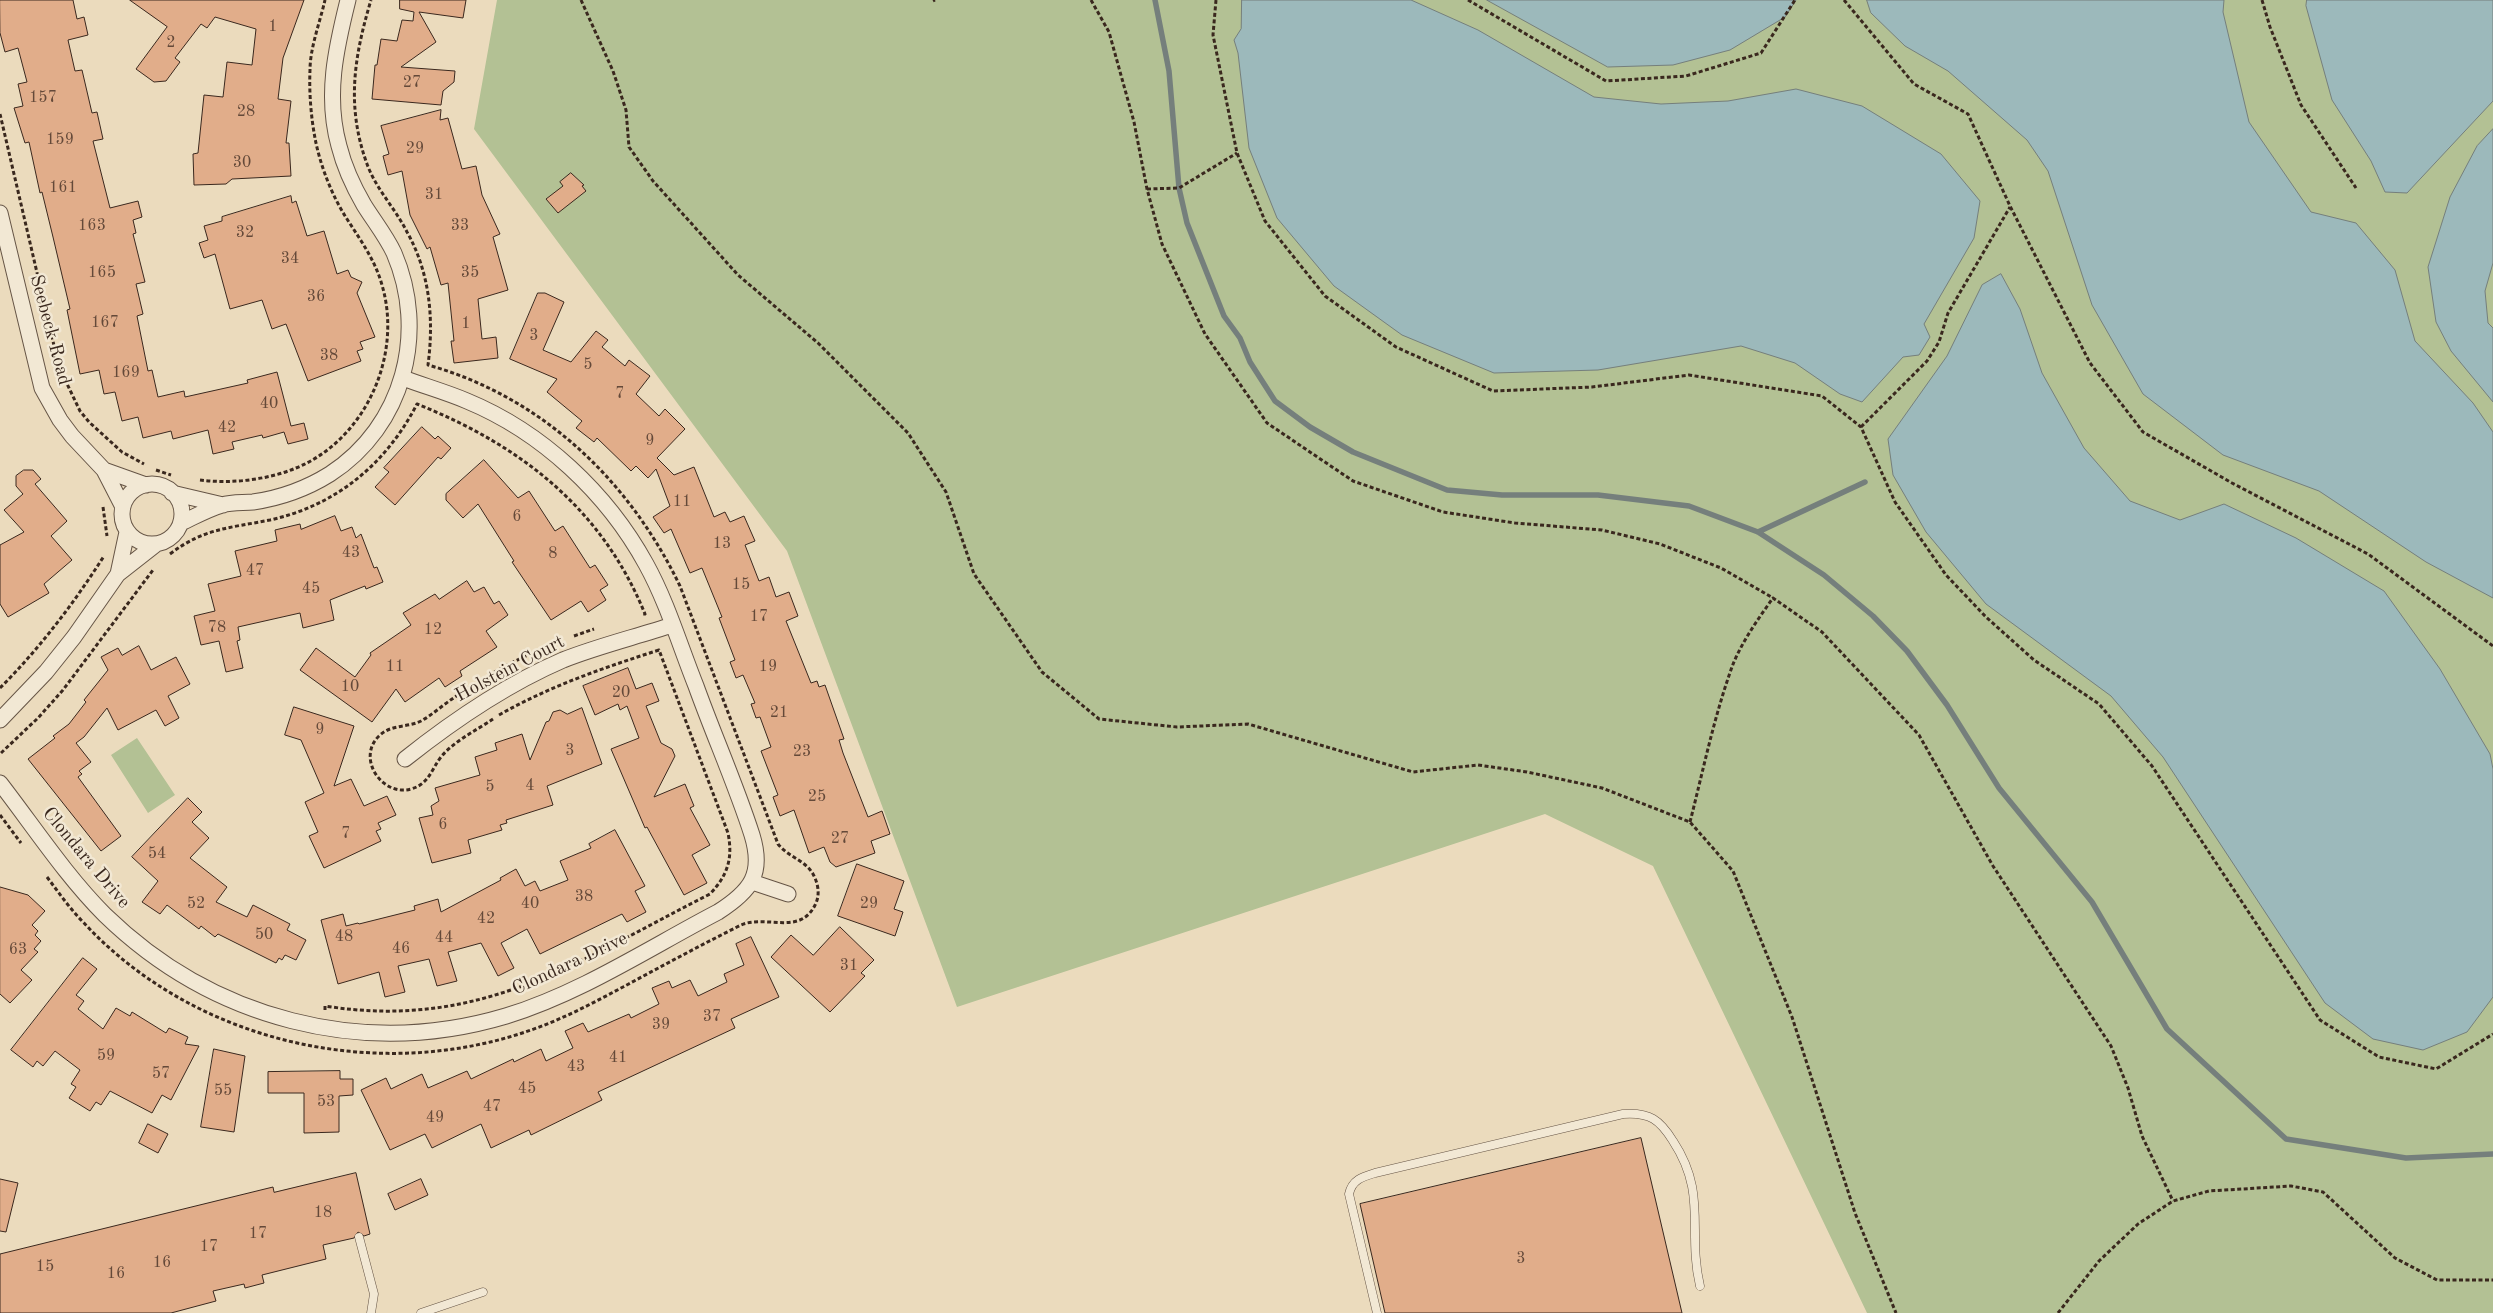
<!DOCTYPE html>
<style>
body{margin:0}
canvas{display:block;background:#ebdbbd}
</style>
<canvas width="2493" height="1313"></canvas>
<script>
const c = document.querySelector('canvas').getContext('2d');
c.lineJoin = 'round';
function paint(path, color) { c.fillStyle = color; c.fill(path, 'evenodd'); }
function strokePath(path, color, width, dash) { c.strokeStyle = color; c.lineWidth = width; c.lineCap = dash ? 'butt' : 'round'; c.setLineDash(dash || []); c.stroke(path); }
function drawText(font, color, halo, rows, align = 'center') {
  c.font = font + ' "Old Standard TT",serif'; c.lineWidth = 5; c.setLineDash([]); c.textBaseline = 'middle'; c.strokeStyle = halo; c.fillStyle = color; for (const [text, x, y, turn = 0] of rows) {
    c.save(); c.translate(x, y); c.rotate((+turn || 0) * Math.PI / 180); c.textAlign = isNaN(turn) ? turn : align; if (halo) c.strokeText(text, 0, 0); c.fillText(text, 0, 0); c.restore();
  }
}
paint(new Path2D(`
 M497,0H2493V1313H1867L1653,866L1545,814L957,1007L787,551L474,129Z
 M137,738L175,795L148,813L111,755Z`), '#b3c194');
const water = new Path2D(`
 M1242,0H1411L1478,30L1594,97L1661,104L1728,101L1796,89L1862,106L1941,154L1980,201L1974,238L1924,324L1930,337L1919,355L1903,357L1862,402L1840,394L1795,363L1741,346L1598,370L1494,373L1402,335L1334,286L1277,218L1249,148L1238,53L1234,40L1241,29Z
 M1487,0H1796L1785,17L1730,50L1673,65L1608,67Z
 M1867,0H2224L2223,12L2249,122L2311,212L2356,223L2395,270L2415,341L2473,403L2493,432V598L2426,562L2319,491L2223,455L2143,394L2092,305L2048,171L2027,140L1948,71L1905,46L1871,13Z
 M2307,0H2493V101L2407,193L2385,192L2371,161L2332,100L2306,6Z
 M2493,129V263L2485,291L2488,323L2493,328V402L2451,351L2436,322L2428,267L2450,197L2477,146Z
 M2001,274L2020,309L2042,373L2084,448L2130,501L2180,520L2224,504L2296,538L2384,591L2440,669L2490,754L2493,769V997L2467,1032L2423,1050L2373,1039L2325,1003L2163,757L2111,696L1986,604L1926,532L1893,475L1888,439L1947,356L1982,285Z`);
paint(water, '#9cb9bb');
strokePath(water, '#757f7c', 1);
strokePath(new Path2D(`
 M1155,0L1169,71L1179,188L1187,223L1224,316L1240,338L1250,362L1275,401L1310,427L1353,452L1447,490L1502,495H1598L1689,506L1758,532L1824,575L1873,616L1907,651L1947,705L1999,788L2092,902L2167,1029L2286,1139L2406,1158L2493,1154
 M1758,532L1865,482`), '#757f7c', 5.5);
const building = new Path2D(`
 M0,0H73L77,19L84,17L88,35L68,40L75,71L82,70L92,113L97,112L103,139L93,141L110,208L138,201L142,217L133,220L136,233L133,234L145,282L136,284L143,314L137,316L148,371L152,370L158,397L184,391L185,397L248,383L247,380L277,372L291,426L304,423L308,439L288,444L284,432L263,438L262,435L232,442L234,449L213,454L208,430L173,439L171,431L143,438L138,417L122,421L115,392L104,394L99,370L80,374L67,310L70,309L53,237L42,192L40,193L29,142L25,143L14,108L23,106L18,84L27,82L18,48L5,52L0,33Z
 M130,0H304L283,58L278,99L291,101L286,143H289L291,176L232,179L226,184L194,185L193,154L198,153L204,95L223,97L227,62L252,65L256,29L215,17L207,28L201,24L175,58L180,62L166,81L154,82L136,69L167,27Z
 M400,0H466L463,18L419,12L436,42L401,67L455,71L454,82L443,91L441,105L372,99L375,65H377L381,39L397,41L402,20L413,21L414,12L400,9Z
 M441,110L440,120L448,118L462,169L476,166L482,195L500,234L493,237L508,290L478,299L482,339L496,337L498,358L454,363L451,341H454L448,283L441,285L430,247L427,249L410,215L402,171L388,175L383,156L389,154L381,126Z
 M571,173L584,185L582,186L586,191L558,213L546,199L563,186L560,182Z
 M291,196L292,203L296,201L307,236L324,231L337,274L348,270L351,277L362,282L357,293L375,337L360,342L363,349L357,351L361,361L308,381L286,324L272,329L262,300L230,309L215,254L204,258L199,243L208,240L204,226L222,221V217Z
 M538,293H545L564,302L543,350L571,362L596,331L608,340L602,347L625,366L629,360L650,376L636,394L659,416L665,409L685,429L657,458L674,475L694,467L714,517L725,512L730,522L744,516L755,541L745,545L759,581L769,577L776,597L789,592L798,616L786,621L811,683L817,681L819,687L825,685L844,739L839,740L843,753L868,817L882,811L890,834L871,841L875,853L836,867L830,862L824,847L809,853L794,810L780,816L773,797L778,795L761,751L771,747L760,717L756,718L751,704L755,703L743,675L736,678L730,662L735,660L719,618L722,617L702,568L690,573L671,529L664,533L653,517L670,506L656,469L648,478L636,466L631,471L597,438L594,442L576,428L582,421L547,392L557,379L510,359Z
 M422,427L435,439L438,436L451,448L441,459L438,457L395,505L375,487L389,472L384,468Z
 M484,460L518,498L529,491L555,531L563,526L590,568L595,565L608,585L600,590L606,600L588,612L581,601L551,620L512,562L514,561L478,504L463,518L446,500V494Z
 M24,470H33L41,479L35,484L67,521L51,536L72,560L44,584L49,593L8,617L0,604V545L24,532L4,510L23,494L16,486V476Z
 M335,516L341,531L352,527L356,538L361,534L374,568L377,567L383,582L366,589L365,586L330,600L334,620L303,628L300,613L238,627L240,640L237,641L243,668L226,672L219,641L201,645L194,616L215,611L208,584L241,576L235,551L277,541L275,530L300,524L301,529Z
 M467,581L474,592L484,587L494,604L499,601L508,615L486,631L497,647L460,671L462,676L445,687L439,678L405,702L396,689L372,722L300,670L316,648L355,677L371,655L370,653L411,625L403,613L435,594L439,599Z
 M139,646L151,670L176,657L190,684L168,696L179,718L165,726L156,710L118,730L107,708L84,737L76,743L91,762L79,771L82,774L78,777L121,836L101,851L28,759L55,738L53,736L69,724L86,702L84,700L108,670L101,657L118,648L122,655Z
 M628,668L636,689L652,683L659,701L646,706L661,743L672,749L675,756L654,797L685,784L694,806L690,808L710,845L692,855L707,883L684,895L647,827L645,828L611,749L639,738L627,706L620,710L618,704L595,715L583,686Z
 M294,707L354,726L334,786L351,779L364,806L387,796L396,815L378,823L381,829L376,831L381,841L324,868L309,836L318,832L305,802L324,793L301,740L285,735Z
 M582,708L602,764L547,786L553,805L506,820L507,823L500,825L502,830L468,840L471,853L432,863L419,818L433,815L431,806L439,801L435,788L480,775L475,757L497,750L495,743L522,734L530,760L546,722L549,721L553,712L560,710L567,714Z
 M188,798L202,812L192,822L209,838L190,858L227,887L216,902L247,917L253,905L290,924L287,930L306,940L296,960L285,955L282,960L279,958L276,963L218,934L215,937L201,926L199,929L167,905L160,914L142,902L158,881L132,857Z
 M615,830L645,886L635,891L646,912L627,922L622,914L540,954L527,929L501,943L514,968L498,976L481,943L448,952L457,981L437,986L429,959L398,966L405,992L385,997L379,972L338,984L321,920L343,914L346,926L358,923L359,924L415,910L414,906L438,899L441,912L501,880L500,878L516,869L525,886L535,881L540,891L568,880L560,861L591,848L589,844Z
 M857,864L904,881L894,909L903,912L895,936L838,916Z
 M0,887L28,895L45,911L32,925L38,931L35,935L41,941L34,949L38,952L21,970L32,980L10,1003L0,994Z
 M840,927L874,960L861,973L865,976L830,1012L771,957L791,935L813,955Z
 M751,937L779,997L731,1019L735,1028L598,1092L602,1100L531,1135L529,1130L491,1148L481,1124L432,1148L425,1134L390,1150L361,1090L386,1078L391,1089L422,1074L428,1088L467,1071L471,1079L513,1059L514,1062L541,1049L546,1061L573,1048L565,1031L583,1023L588,1032L629,1014L631,1018L659,1004L652,988L669,981L672,988L690,980L698,996L727,982L724,974L744,965L736,944Z
 M83,958L97,969L76,995L84,1001L78,1009L103,1029L116,1008L130,1016L132,1012L166,1033L169,1028L188,1037L185,1044L199,1046L171,1100L162,1095L152,1113L110,1091L101,1105L96,1102L90,1111L69,1098L76,1087L71,1084L80,1070L55,1051L43,1066L37,1061L33,1067L11,1050Z
 M214,1049L245,1056L234,1132L201,1127Z
 M340,1071V1079H353V1095L339,1096V1132L304,1133V1093H268V1072Z
 M148,1124L168,1134L158,1153L139,1143Z
 M1641,1138L1682,1313H1385L1360,1204Z
 M356,1173L370,1234L364,1236L358,1232L354,1238L323,1245L326,1259L262,1275L264,1283L245,1288L244,1284L213,1291L216,1301L171,1313H0V1254L273,1187L274,1192Z
 M0,1179L18,1183L6,1232L0,1231Z
 M421,1179L428,1195L395,1210L388,1194Z`);
paint(building, '#e1ad8a');
strokePath(building, '#3a281e', 1);
const lane = new Path2D(`
 M359,1237L374,1294L371,1313
 M421,1313L483,1292
 M1377,1313L1349,1194C1352,1180 1362,1177 1375,1173L1623,1114C1650,1112 1660,1120 1673,1141C1708,1194 1687,1231 1700,1286`);
const street = new Path2D(`
 M0,213L42,388L60,420L72,436L104,470L122,505
 M104,470L146,485
 M122 514a30 30 0 1 1 60 0a30 30 0 1 1-60 0Z
 M172,493L223,505
 M181,523C194,517 208,509 222,505C232,502 243,503 253,502C281,498 306,489 330,474C404,426 428,332 394,253C386,236 374,221 364,205C353,186 344,166 339,146C325,96 336,48 348,0
 M118,574L127,532
 M0,720L46,672L74,637L118,574L155,545
 M405,759C454,720 505,685 563,660C598,646 636,637 672,625
 M0,783C34,827 66,876 105,915C212,1019 362,1059 506,1016C581,993 649,948 718,912C751,891 764,874 752,835C736,785 714,736 696,686C680,646 667,602 646,564C607,493 542,432 467,401C446,392 424,386 403,378
 M752,882L788,894`);
strokePath(lane, '#665546', 9);
strokePath(street, '#665546', 17);
strokePath(new Path2D(`
 M581,0L613,71L626,110L629,147L653,181L738,275L818,343L908,433L946,492L974,574L1042,672L1099,719L1177,727L1248,724L1413,772L1478,765L1527,772L1602,788L1690,822L1733,871L1792,1017L1855,1213L1896,1313
 M1091,0L1109,32L1134,122L1147,189L1162,244L1205,334L1267,423L1353,481L1443,512L1515,523L1602,530L1660,544L1721,568L1773,598
 M1216,0L1213,35L1237,153L1265,221L1325,296L1396,347L1493,391L1592,387L1689,375L1822,396L1861,427L1895,502L1946,575L1986,617L2034,660L2099,704L2152,766L2320,1020L2379,1057L2436,1069L2493,1034
 M1468,0L1606,81L1686,76L1761,53L1795,0
 M1844,0L1914,84L1968,114L2010,206L2090,363L2143,432L2232,483L2368,554L2493,646
 M2262,0L2270,27L2301,105L2356,188
 M933,1L935,0
 M0,114L59,367L80,411L89,422L122,452L144,464
 M1147,189L1179,188L1237,153
 M1861,427L1927,361L1939,342L1948,313L2010,207
 M156,470L171,475
 M200,480C231,484 267,480 296,468C365,440 403,356 382,285C375,260 361,241 347,219C332,196 320,165 315,138C311,117 309,92 310,70C310,48 320,22 325,0
 M103,507L107,536
 M170,554C204,528 230,528 270,520C337,505 386,464 417,404C520,445 602,508 645,614H643
 M574,636L594,629
 M0,688C40,648 74,603 104,556
 M493,719C477,730 454,741 441,757C431,770 429,784 411,789C382,797 356,758 379,736C391,724 407,728 421,721C432,715 444,704 455,697C483,678 513,660 545,648
 M1,753L38,718L63,690L153,570
 M0,815L21,843
 M1690,822C1703,771 1714,717 1732,667C1741,643 1758,619 1773,598L1822,632L1919,735L1993,866L2111,1046L2128,1088L2142,1136L2173,1201
 M47,877C59,893 70,909 84,923C195,1043 378,1084 531,1030C563,1019 593,1003 623,987C662,966 701,945 741,925C767,914 801,937 816,903C820,894 818,883 813,874C805,860 788,857 778,844L680,586C629,480 542,397 428,365C434,319 430,273 407,232C395,208 376,189 367,164C346,106 354,57 371,0
 M325,1010V1006C482,1031 579,960 710,894C728,875 733,858 728,833L659,650C603,668 550,686 499,715
 M2058,1313L2099,1261L2138,1224L2173,1201L2209,1191L2291,1186L2323,1192L2395,1258L2437,1280H2493`), '#3a281e', 3, [4, 2.5]);
strokePath(lane, '#f2e8d4', 8);
strokePath(street, '#f2e8d4', 15);
drawText('16px', '#644939', null, [
 ["1",273,27],
 ["2",171,43],
 ["27",412,83],
 ["157",43,98],
 ["28",246,112],
 ["159",60,140],
 ["29",415,149],
 ["30",242,163],
 ["161",63,188],
 ["31",434,195],
 ["163",92,226],
 ["33",460,226],
 ["32",245,233],
 ["34",290,259],
 ["165",102,273],
 ["35",470,273],
 ["36",316,297],
 ["167",105,323],
 ["1",466,324],
 ["3",534,336],
 ["38",329,356],
 ["5",588,365],
 ["169",126,373],
 ["7",620,394],
 ["40",269,404],
 ["42",227,428],
 ["9",650,441],
 ["11",682,502],
 ["6",517,517],
 ["13",722,544],
 ["43",351,553],
 ["8",553,554],
 ["47",255,571],
 ["15",741,585],
 ["45",311,589],
 ["17",759,617],
 ["78",217,628],
 ["12",433,630],
 ["11",395,667],
 ["19",768,667],
 ["10",350,687],
 ["20",621,693],
 ["21",779,713],
 ["9",320,730],
 ["3",570,751],
 ["23",802,752],
 ["4",530,786],
 ["5",490,787],
 ["25",817,797],
 ["6",443,825],
 ["7",346,834],
 ["27",840,839],
 ["54",157,854],
 ["38",584,897],
 ["52",196,904],
 ["40",530,904],
 ["29",869,904],
 ["42",486,919],
 ["50",264,935],
 ["48",344,937],
 ["44",444,938],
 ["46",401,949],
 ["63",18,950],
 ["31",849,966],
 ["37",712,1017],
 ["39",661,1025],
 ["59",106,1056],
 ["41",618,1058],
 ["43",576,1067],
 ["57",161,1074],
 ["45",527,1089],
 ["55",223,1091],
 ["53",326,1102],
 ["47",492,1107],
 ["49",435,1118],
 ["18",323,1213],
 ["17",258,1234],
 ["17",209,1247],
 ["3",1521,1259],
 ["16",162,1263],
 ["15",45,1267],
 ["16",116,1274]
]);
drawText('19px', '#3a281e', '#f2e8d4', [
 ["Seebeck Road",50,330,75],
 ["Holstein Court",510,669,-28],
 ["Clondara Drive",86,858,50],
 ["Clondara Drive",570,964,-25]
]);
</script>
